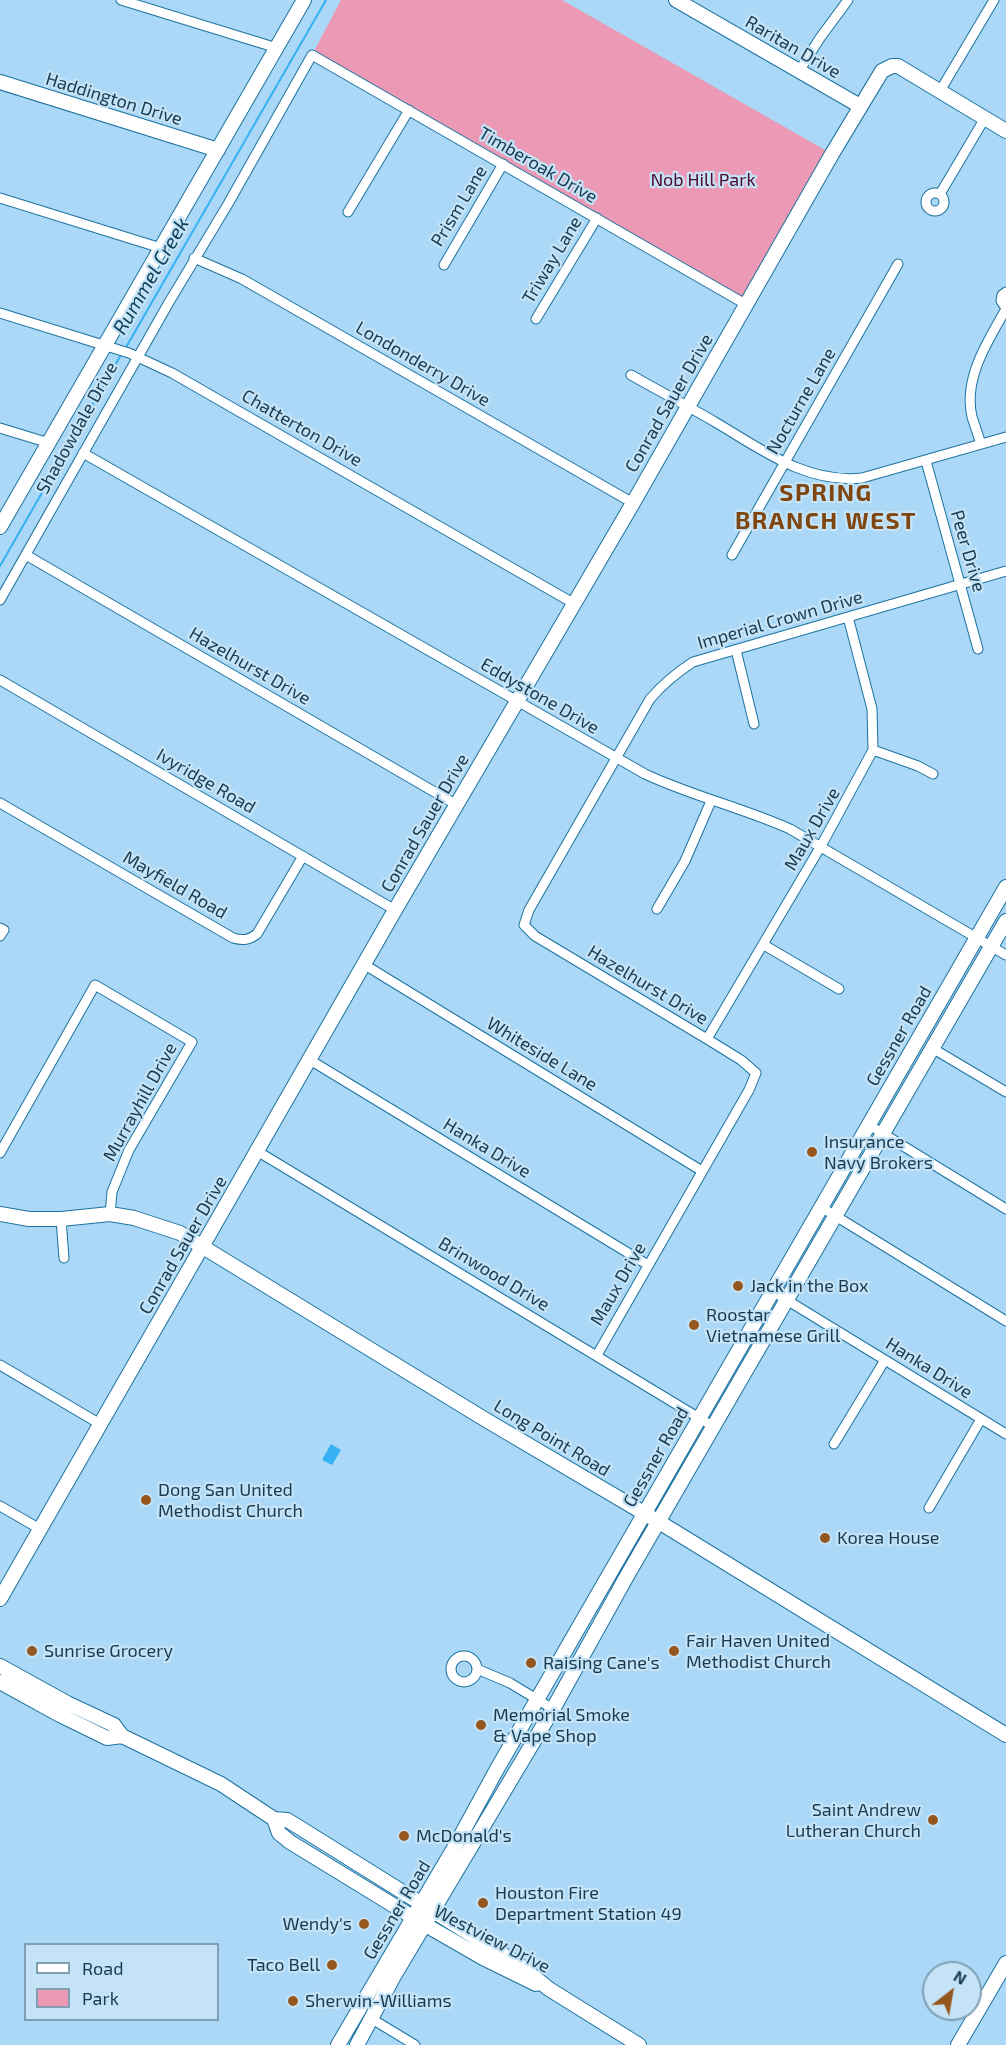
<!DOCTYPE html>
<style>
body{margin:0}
#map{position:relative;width:1006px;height:2045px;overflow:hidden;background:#aad8f6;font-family:"Exo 2",sans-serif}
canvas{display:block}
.legend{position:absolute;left:24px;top:1943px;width:195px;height:78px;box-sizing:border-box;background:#c5e3f7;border:2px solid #809fb3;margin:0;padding:8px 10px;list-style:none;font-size:18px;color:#183a4e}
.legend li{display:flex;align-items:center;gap:12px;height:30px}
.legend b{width:30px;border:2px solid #809fb3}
.north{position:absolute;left:922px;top:1961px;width:60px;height:60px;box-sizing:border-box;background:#c5e3f7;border:2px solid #809fb3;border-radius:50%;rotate:31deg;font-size:16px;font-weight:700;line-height:24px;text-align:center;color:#183a4e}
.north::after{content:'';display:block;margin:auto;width:21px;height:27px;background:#96571f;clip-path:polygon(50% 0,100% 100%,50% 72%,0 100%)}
</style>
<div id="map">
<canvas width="1006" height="2045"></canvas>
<ul class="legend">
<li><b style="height:8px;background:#fff"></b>Road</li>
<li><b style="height:16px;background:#ec99b5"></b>Park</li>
</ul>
<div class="north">N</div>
</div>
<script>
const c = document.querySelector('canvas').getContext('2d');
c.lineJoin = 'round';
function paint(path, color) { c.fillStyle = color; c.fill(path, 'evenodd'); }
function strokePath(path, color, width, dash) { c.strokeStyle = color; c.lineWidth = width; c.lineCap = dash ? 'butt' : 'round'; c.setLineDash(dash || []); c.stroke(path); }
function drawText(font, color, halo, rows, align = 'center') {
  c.font = font + ' "Exo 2",sans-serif'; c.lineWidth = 4.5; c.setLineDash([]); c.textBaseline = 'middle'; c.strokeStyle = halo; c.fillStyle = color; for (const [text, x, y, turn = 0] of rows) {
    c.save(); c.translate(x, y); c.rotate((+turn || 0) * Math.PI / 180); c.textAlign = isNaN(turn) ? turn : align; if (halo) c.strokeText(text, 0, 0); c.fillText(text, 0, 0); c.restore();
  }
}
paint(new Path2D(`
 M341,0H562L832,154L747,305L312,55Z`), '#ec99b5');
paint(new Path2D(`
 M331,1444L341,1450L332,1465L322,1460Z`), '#36b1f4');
strokePath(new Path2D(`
 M125,349L326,0
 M0,566L122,353`), '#36b1f4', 2);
const street = new Path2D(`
 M121,0L277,48
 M799,71L820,38L848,0
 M940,91L994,0
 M926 202a9 9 0 1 1 18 0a9 9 0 1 1-18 0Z
 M940,194L985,118
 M0,198L161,248
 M348,212L409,110
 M194,258L242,279L633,503
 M444,265L503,164
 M1006,292L1002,295L1001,301L1006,308
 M0,313L129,353L172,373L573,603
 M536,319L597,218
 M631,375C659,391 688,406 715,422C761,449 806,484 862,478L1006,437
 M0,428L49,443
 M981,444C978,435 975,426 972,417C963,378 988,341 1006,309
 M83,453L645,774C692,796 743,808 790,829L1006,955
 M926,461L978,649
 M26,555L457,805
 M732,555L898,264
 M0,600L168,304L228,204L312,55L747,305
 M736,650L754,724
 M0,680L395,910
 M873,750L918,766L933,774
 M0,803L233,938C243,941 249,940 257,934L303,856
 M657,909L685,861L711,801
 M0,928L4,930L0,936
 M764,945L839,989
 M365,965L702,1171
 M707,1039L821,846L873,750L872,709L848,617
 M932,1048L1006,1092
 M310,1060L648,1265
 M869,1125L1006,1209
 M257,1151L714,1427
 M0,1153L95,985L192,1042L129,1150L112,1192L110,1214
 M821,1207L1006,1321
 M61,1219L64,1258
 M772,1291L1006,1434
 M597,1355L749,1090L756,1073L741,1060L707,1039L535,936L524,925L529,910L650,699C663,684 676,673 693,662L1006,571
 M0,1365L100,1424
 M834,1444L885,1360
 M0,1506L40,1529
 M929,1508L981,1419
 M451 1669a13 13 0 1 1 26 0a13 13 0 1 1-26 0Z
 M477,1669L510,1683L553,1709
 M372,2019L415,2045`);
const secondary = new Path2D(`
 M676,0L860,106
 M0,82L218,150
 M0,527L304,0
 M0,1214L29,1219H61L110,1214L134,1218L180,1233L486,1420L659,1522L1006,1735
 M0,1599L395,910L633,503L832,154L882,71L892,66H898L1006,131
 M0,1666L67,1703L114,1725L122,1736L221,1784L274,1819L287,1820L297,1826L518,1964L549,1989L639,2045
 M0,1682L60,1715L107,1738L122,1736
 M274,1819L279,1833L290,1842L424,1924L483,1958L536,1984
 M338,2045L454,1848L497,1769L1006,887
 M357,2045L394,1976L553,1709L628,1574L1006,921
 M958,2045L1006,1963`);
strokePath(street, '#1b72a0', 11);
strokePath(secondary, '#1b72a0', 16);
strokePath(street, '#fff', 9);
strokePath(secondary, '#fff', 14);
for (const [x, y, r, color] of [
 [812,1152,6,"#96571f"],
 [738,1286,6,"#96571f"],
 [694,1325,6,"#96571f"],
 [146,1500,6,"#96571f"],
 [825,1538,6,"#96571f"],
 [32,1651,6,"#96571f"],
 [674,1651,6,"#96571f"],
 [531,1663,6,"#96571f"],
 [481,1725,6,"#96571f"],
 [933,1820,6,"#96571f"],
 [404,1836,6,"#96571f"],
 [483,1903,6,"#96571f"],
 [364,1924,6,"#96571f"],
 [332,1965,6,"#96571f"],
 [293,2001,6,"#96571f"]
]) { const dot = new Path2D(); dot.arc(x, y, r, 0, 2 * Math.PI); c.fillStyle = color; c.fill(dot); strokePath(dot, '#c5e3f7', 2); }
drawText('18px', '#183a4e', '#c5e3f7', [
 ["Raritan Drive",793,47,30],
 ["Haddington Drive",114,99,17],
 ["Timberoak Drive",538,165,30],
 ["Prism Lane",459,206,-59],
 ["Triway Lane",552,260,-59],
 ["Londonderry Drive",423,364,30],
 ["Nocturne Lane",801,401,-60],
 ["Conrad Sauer Drive",669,403,-60],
 ["Shadowdale Drive",77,428,-61],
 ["Chatterton Drive",302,428,30],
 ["Peer Drive",968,551,74],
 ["Imperial Crown Drive",780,620,-16],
 ["Hazelhurst Drive",250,666,30],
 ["Eddystone Drive",540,696,30],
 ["Ivyridge Road",206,781,30],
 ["Conrad Sauer Drive",425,823,-60],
 ["Maux Drive",812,829,-60],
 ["Mayfield Road",175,885,30],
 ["Hazelhurst Drive",648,985,31],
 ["Gessner Road",899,1036,-60],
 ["Whiteside Lane",542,1054,31],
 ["Murrayhill Drive",140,1102,-61],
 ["Hanka Drive",487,1148,31],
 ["Conrad Sauer Drive",183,1245,-60],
 ["Brinwood Drive",494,1274,31],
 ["Maux Drive",618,1284,-60],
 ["Hanka Drive",929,1368,32],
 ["Long Point Road",552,1438,31],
 ["Gessner Road",656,1457,-60],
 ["Gessner Road",397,1910,-59],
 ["Westview Drive",492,1939,27]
]);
drawText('18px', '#4f092a', '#c5e3f7', [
 ["Nob Hill Park",703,180]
]);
drawText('18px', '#183a4e', '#c5e3f7', [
 ["Insurance",824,1142],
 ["Navy Brokers",824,1163],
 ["Jack in the Box",750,1286],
 ["Roostar",706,1315],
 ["Vietnamese Grill",706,1336],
 ["Dong San United",158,1490],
 ["Methodist Church",158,1511],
 ["Korea House",837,1538],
 ["Fair Haven United",686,1641],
 ["Methodist Church",686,1662],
 ["Sunrise Grocery",44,1651],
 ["Raising Cane's",543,1663],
 ["Memorial Smoke",493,1715],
 ["& Vape Shop",493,1736],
 ["Saint Andrew",921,1810,"right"],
 ["Lutheran Church",921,1831,"right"],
 ["McDonald's",416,1836],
 ["Houston Fire",495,1893],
 ["Department Station 49",495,1914],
 ["Wendy's",352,1924,"right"],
 ["Taco Bell",320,1965,"right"],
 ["Sherwin-Williams",305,2001]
], 'left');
drawText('italic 20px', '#0e405b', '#c5e3f7', [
 ["Rummel Creek",151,276,-60]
]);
c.letterSpacing = '1.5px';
drawText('bold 24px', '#7f4610', '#c5e3f7', [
 ["SPRING",826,493],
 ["BRANCH WEST",826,521]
]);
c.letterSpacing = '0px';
</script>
